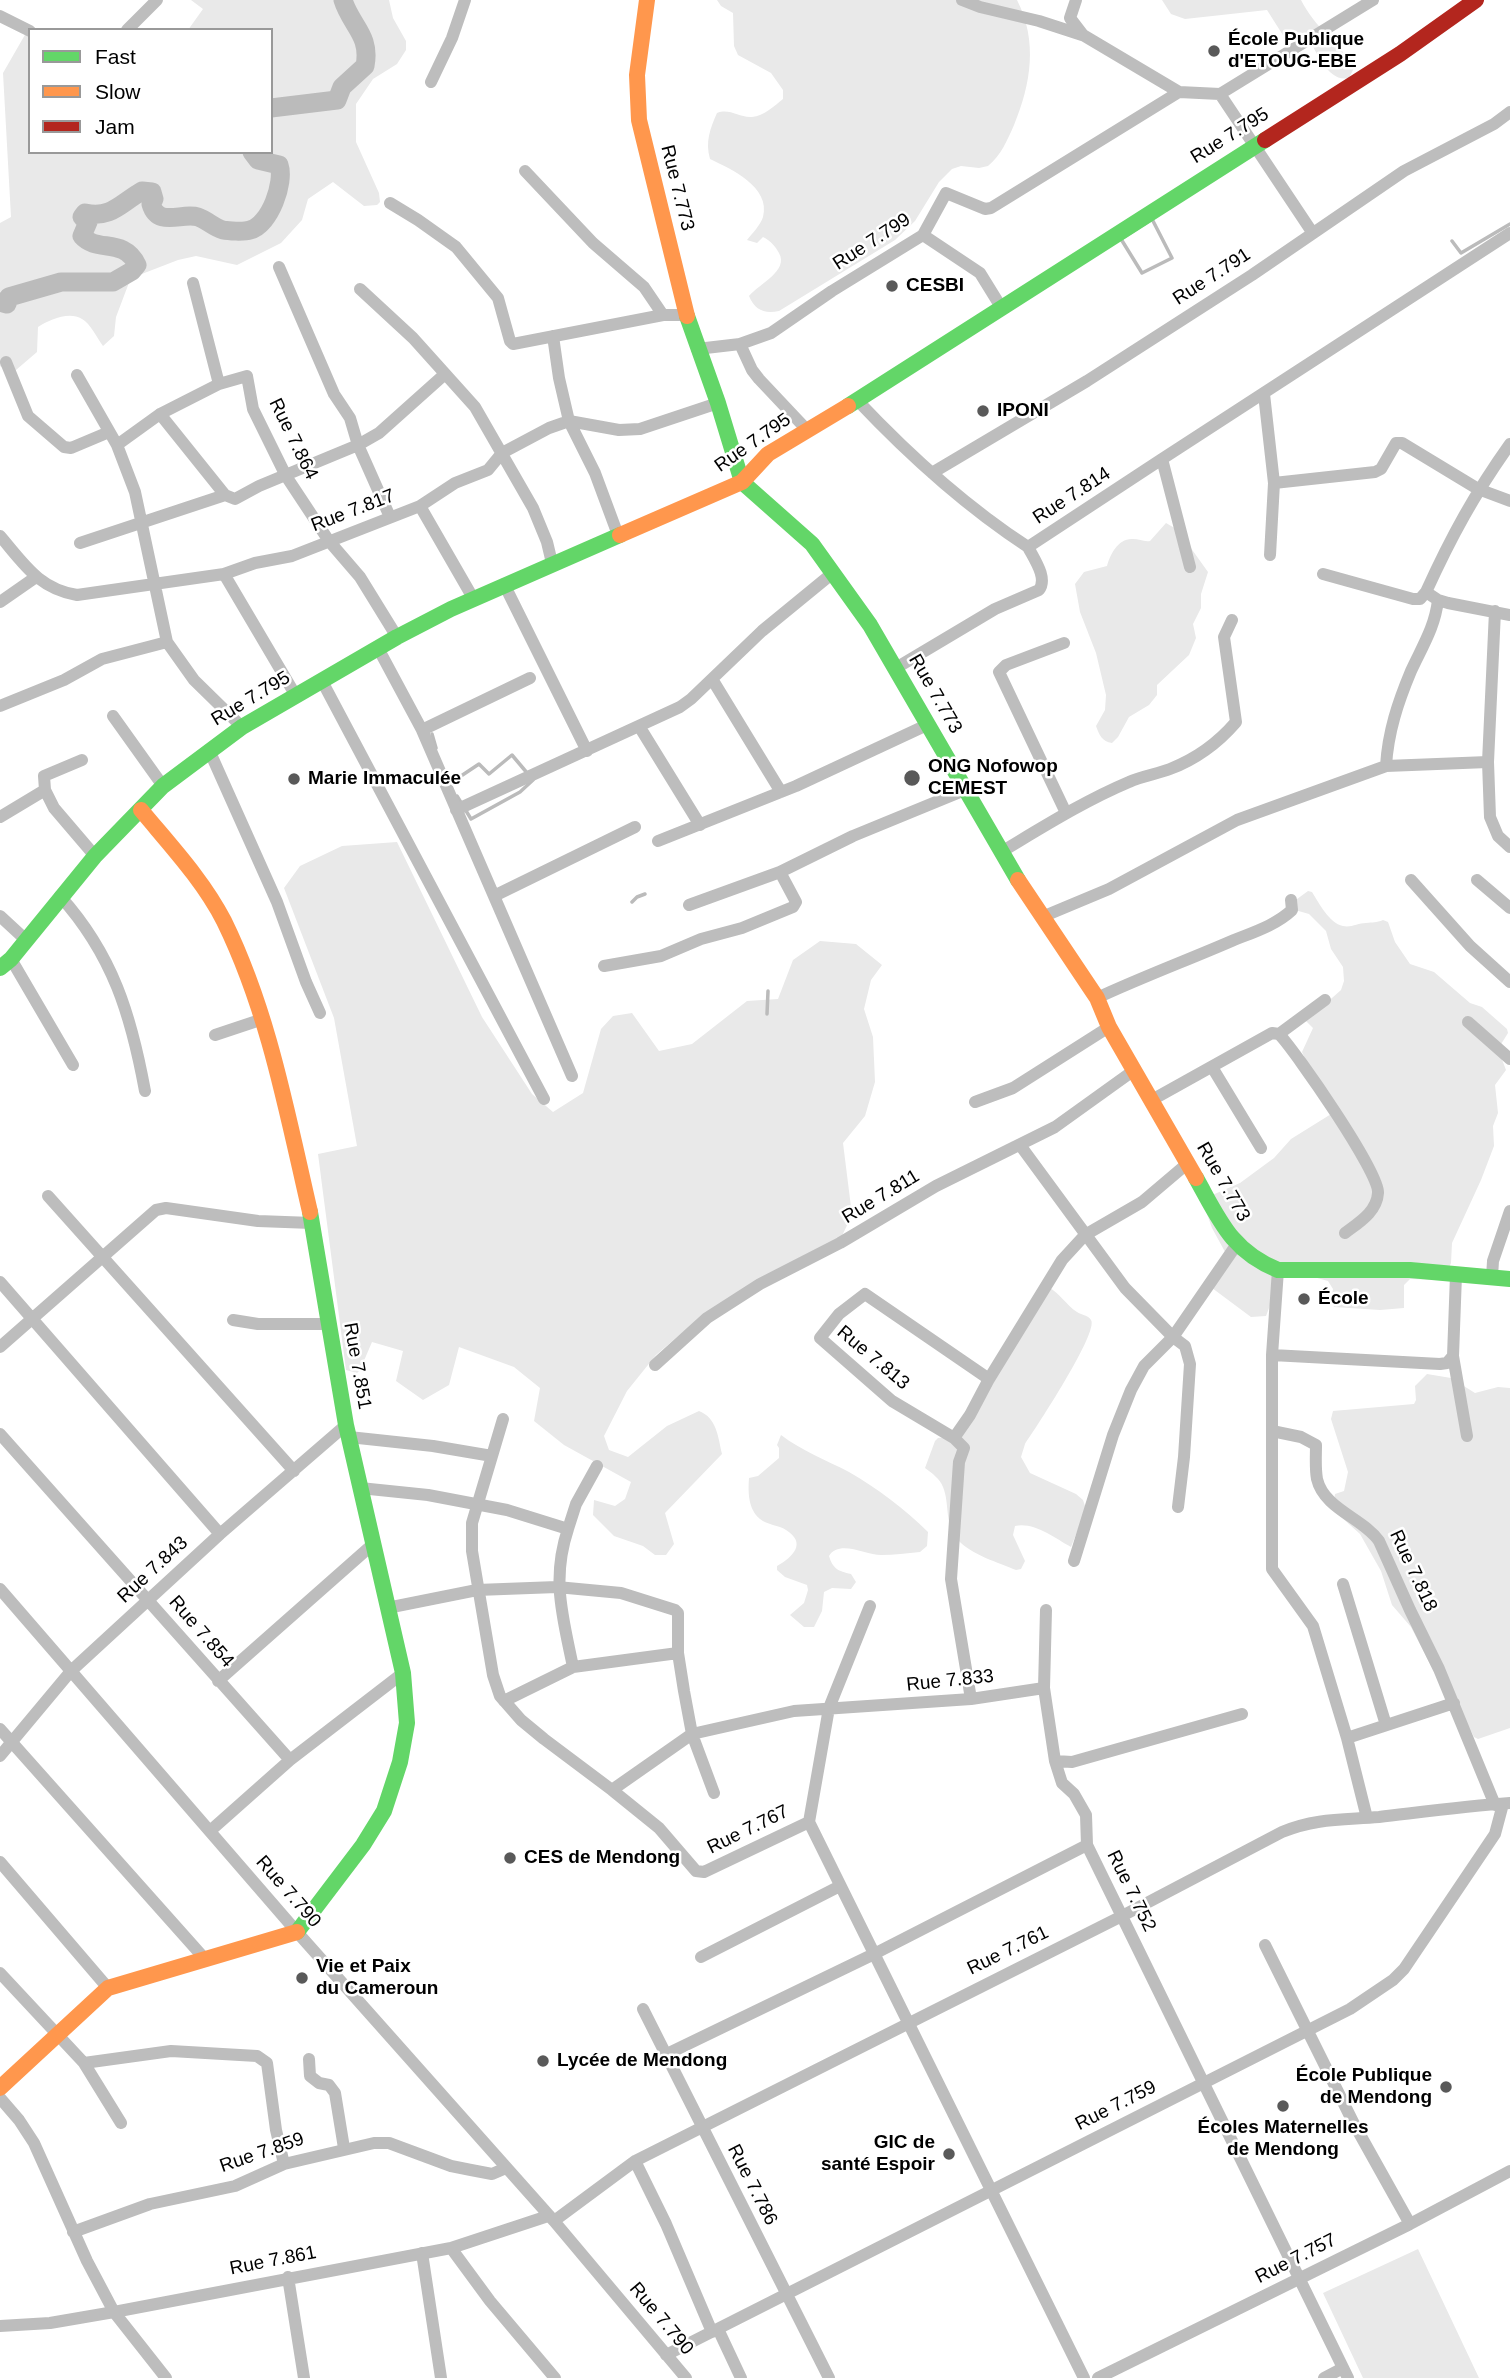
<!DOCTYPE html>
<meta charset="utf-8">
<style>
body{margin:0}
#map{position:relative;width:1510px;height:2378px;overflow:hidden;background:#fff;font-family:Helvetica,sans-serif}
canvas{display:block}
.legend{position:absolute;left:28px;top:28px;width:245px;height:126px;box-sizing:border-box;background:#fff;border:2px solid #999;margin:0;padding:9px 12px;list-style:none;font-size:21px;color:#000}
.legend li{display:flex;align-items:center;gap:14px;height:35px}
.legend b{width:35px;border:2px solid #999}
</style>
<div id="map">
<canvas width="1510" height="2378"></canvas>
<ul class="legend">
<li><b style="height:9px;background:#63d668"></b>Fast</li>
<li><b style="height:9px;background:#ff974d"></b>Slow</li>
<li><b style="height:9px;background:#b3261e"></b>Jam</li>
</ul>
</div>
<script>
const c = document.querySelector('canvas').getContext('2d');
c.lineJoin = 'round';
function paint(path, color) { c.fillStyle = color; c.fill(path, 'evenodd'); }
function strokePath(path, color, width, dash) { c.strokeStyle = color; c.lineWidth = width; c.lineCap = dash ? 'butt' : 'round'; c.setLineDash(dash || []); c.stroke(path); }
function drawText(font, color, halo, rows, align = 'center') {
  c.font = font + ' Helvetica,sans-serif'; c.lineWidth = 5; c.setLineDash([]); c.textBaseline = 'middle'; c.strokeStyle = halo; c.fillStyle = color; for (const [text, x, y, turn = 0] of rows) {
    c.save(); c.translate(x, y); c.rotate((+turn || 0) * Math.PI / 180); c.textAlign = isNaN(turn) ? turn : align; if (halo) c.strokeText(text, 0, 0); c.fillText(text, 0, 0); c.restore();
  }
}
paint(new Path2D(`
 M191,0H389L393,18L406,41V50L397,64L373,79L356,104V142L379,193L380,202L377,205L364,206L333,182L308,199L302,220L281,243L237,265L196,256L178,260L134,277L130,280L116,317L114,336L103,346C97,338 90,323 82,319C69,311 49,320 38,327L37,352L16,370L7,371L0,366V223L11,217L3,73L26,33L30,35V152H271V30H188L203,9Z
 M717,0H1017C1038,41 1031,84 1014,125C1007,141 1001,155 988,166L979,168L961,166L952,169L939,182L915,221L895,240L779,311C764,314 755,310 749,296C759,284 789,271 779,253C775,246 771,241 763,237L757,243L747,240C752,234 761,224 763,217C771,187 731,169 710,159C705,142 710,129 717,113C730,108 739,118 752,117C764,116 774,106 783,99V90L771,73L738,55L734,46L733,13L721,6Z
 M1162,0H1301C1314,26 1337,43 1355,66L1349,78C1329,83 1318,54 1309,40L1305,37L1286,40L1267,10L1185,19L1171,14Z
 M1166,523L1178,530L1208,572L1201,594V608L1193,624L1196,638L1189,655L1157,685V695L1149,705L1129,717L1118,737L1112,743C1102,742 1099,734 1096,726L1105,710L1106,695L1096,653L1080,612L1075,584L1084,572L1107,566C1110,555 1118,538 1133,539C1139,539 1144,542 1150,541Z
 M397,842L482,1017L532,1094L553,1112L583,1093L601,1029L613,1016L632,1013L659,1051L692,1044L747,1001L778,999L793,960L820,941L856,944L882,965L871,980L864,1009L873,1037L875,1082L865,1116L843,1143L852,1215L839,1242L684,1331L656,1355L627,1391L604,1436L609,1450L628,1457L667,1426L699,1411C717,1418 718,1437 722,1454L665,1513L674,1544L666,1555H655L643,1546L614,1536L593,1515L594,1500L615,1506L625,1499L631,1482L564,1445L534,1421L540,1388L514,1367L459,1347L449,1385L423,1400L396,1381L403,1351L372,1342L360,1370L357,1373L346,1370L318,1154L357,1146L334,1018L284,888L300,866L342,846Z
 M1308,891L1312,892C1319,903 1329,923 1343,926C1351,928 1358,923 1366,923C1373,922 1376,923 1383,920L1388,922L1395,942L1410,964L1434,972L1470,1003L1482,1007L1507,1029L1508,1033L1498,1049L1506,1070L1495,1085L1498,1113L1493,1126L1494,1146L1481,1180L1452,1243L1451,1263L1444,1280L1410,1279L1404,1285V1308L1380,1310L1334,1307L1331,1299L1333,1289L1328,1281L1310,1276H1281L1266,1316L1251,1317L1212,1288L1230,1261L1212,1228L1203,1203L1210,1196L1240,1183L1274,1158L1291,1139L1336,1111L1316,1082L1302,1052L1313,1028L1306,1021L1341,990L1344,981L1343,967L1331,949L1326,931L1309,914L1295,910L1293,902Z
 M1048,1287C1060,1293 1066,1305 1077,1312C1081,1315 1088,1315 1091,1320C1099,1332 1036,1428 1025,1444L1021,1457L1030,1473L1076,1494L1083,1500L1086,1509L1071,1547C1054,1538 1035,1522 1015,1526L1013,1535L1025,1561L1021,1569L1016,1570C999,1563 970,1554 958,1540C944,1524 950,1504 943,1487C940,1479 932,1473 925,1468L935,1441L938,1438L947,1437L969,1417Z
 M1427,1374L1451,1378L1475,1393L1498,1387L1510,1388V1728L1478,1739L1474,1737L1456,1701L1443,1689L1411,1627L1392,1605L1381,1571L1360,1534L1340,1516L1334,1499L1335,1494L1344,1491L1348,1472L1331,1419L1333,1411L1414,1404L1416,1400L1415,1386Z
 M781,1435C802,1451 826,1460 849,1472C877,1488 905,1509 928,1532L927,1546L920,1552C907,1553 894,1555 881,1555C866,1555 839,1539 829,1556C833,1569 838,1571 851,1574L856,1582L851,1589L832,1588L824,1592L822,1611L814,1627H804L790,1615L804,1603L808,1590L807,1585L785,1577L777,1570V1566C793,1557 807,1543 786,1530C779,1525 767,1525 760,1519C748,1509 748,1492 749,1478L758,1476L779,1458V1448L777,1445Z
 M1418,2249L1479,2378H1363L1323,2293Z`), '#e9e9e9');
strokePath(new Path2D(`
 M1152,219L1172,258L1142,273L1121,239Z
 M1452,241L1461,253L1510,224
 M432,734L436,748
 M449,784L479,764L489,774L512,755L533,780L520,792L471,819L457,796
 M632,902L637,897L645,894
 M767,1014L768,991`), '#bbb', 3.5);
strokePath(new Path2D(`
 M271,108L337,100L342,87L365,66C371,35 351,26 343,0
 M0,302L7,304L9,297L61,282H113L132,271L137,265C124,237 97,253 82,236L88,222L82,217L85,213C111,219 121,203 142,191L152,192L154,199L151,204C158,228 182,212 198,217C207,220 213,227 223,230C228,231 244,232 250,230C270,225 285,182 279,165L258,160L252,152`), '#bbb', 19);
strokePath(new Path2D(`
 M962,0L980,7L1039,21L1082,35
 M1076,0L1070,18L1083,35L1179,92L1220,94L1312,232
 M0,16L30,31
 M127,30L157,0
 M431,82L452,38L465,0
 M1220,94L1373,0
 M525,171L593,243L644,287L663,315
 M390,203L418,220L456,247L498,298L510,341L513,344L663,315H687
 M923,235L980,273L1001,307
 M279,267L334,394L350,418L358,445L390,517
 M193,283L219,384
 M360,289L413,338L475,407L533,508L547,542L552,563
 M553,336L559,378L569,421L595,473L618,535
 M697,349L740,344
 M6,362L28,416L64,447L71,448L109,432
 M77,375L117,445L135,492L167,642L194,680L242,727
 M1264,394L1274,483L1375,472L1381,469L1396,443H1402L1478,489L1510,501
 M857,400C908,454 965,506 1028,547L1162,459L1190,567
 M160,414L225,495L235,499L259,486L358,445L379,433L445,374
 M808,431L759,379L752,370L740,344L771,333L832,291L923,235L946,193L985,209L991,208L1179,92
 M117,445L160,414L219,384L247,376L253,409L286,476L329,541L360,577L397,637
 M1162,459L1510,233
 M932,473L1087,381L1252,275L1404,171L1494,124L1510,112
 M420,506L473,598
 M0,536C24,564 39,589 77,595L224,574L255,563L292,556L420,506L455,483L488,470L502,453L549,428L569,421L619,430L640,429L718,403
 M80,543L225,495
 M1270,555L1274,483
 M224,574L296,696
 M1323,574L1413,599H1420L1426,592L1438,600L1448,603L1510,615
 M504,584L587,751
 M1426,592C1451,537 1475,493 1510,444
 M1438,600C1435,627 1422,647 1411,671C1398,702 1388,732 1386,766L1488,762
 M0,602L36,577
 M1495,611L1488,762L1490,817L1498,836L1510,847
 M1064,643L1006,665L999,672L1066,813
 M378,648L422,730L572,1076
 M896,668L995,609L1039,590C1048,578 1034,559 1028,547
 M712,679L781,792
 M322,681L544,1099
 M0,706L64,680L102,659L167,642
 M113,716L163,786
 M639,726L700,825
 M422,730L530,678
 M209,750L277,902L306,982L320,1013
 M45,790L44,776L82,760
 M456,810L680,707L691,699L762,631L834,572
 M0,817L45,790L54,808L95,856
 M658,841L796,786L929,724
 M1001,852C1043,827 1084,801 1129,782C1142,776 1157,774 1170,769C1196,759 1218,743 1236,722L1224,637L1232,620
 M1411,880L1470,946L1510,982
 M1477,880L1510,908
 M60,896C113,955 131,1015 145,1091
 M494,896L635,827
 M689,905L780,872L853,836L965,790
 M0,916L26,940
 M1042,917L1109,889L1237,820L1386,766
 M11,959L73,1065
 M604,966L661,956L701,939L742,928L793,907L796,902L780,872
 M1097,998C1142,977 1188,960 1234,940C1254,932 1276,925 1292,910L1291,900
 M1468,1022L1510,1059
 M1279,1034L1325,1000
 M215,1035L263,1019
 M1212,1067L1261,1148
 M1150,1101L1272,1033L1279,1034C1296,1052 1380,1173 1378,1193C1377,1212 1358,1223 1345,1233
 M975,1102L1013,1088L1109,1027
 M1020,1145L1125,1288L1173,1337L1185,1346L1190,1364L1184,1457L1178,1507
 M48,1196L294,1471
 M1278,1270L1272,1355V1431L1301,1437L1316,1445C1316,1456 1315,1468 1317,1479C1324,1509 1363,1518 1379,1541L1410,1610L1439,1669L1495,1805
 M1492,1277L1493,1261L1510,1211
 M0,1282L220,1534
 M233,1320L258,1324H328
 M0,1347L156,1210L166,1208L258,1221L312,1223
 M1272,1355L1440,1364L1447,1363L1453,1356L1456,1275
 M1453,1356L1467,1436
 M655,1365L707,1318L760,1284L840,1243L936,1186L1055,1127L1133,1071
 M989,1379L970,1415L954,1438L892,1401L820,1338L839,1314L865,1294L989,1379L1062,1260L1085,1235L1142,1202L1188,1163
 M1272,1431V1569L1313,1626L1347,1738L1367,1818
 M0,1434L290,1760
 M349,1437L433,1446L492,1456L472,1523V1551L493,1675L500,1696L521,1720L544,1739L612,1790L659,1828L696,1871L704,1872L809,1822
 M954,1438L964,1448L959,1462L951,1579L971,1699
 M492,1456L503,1419
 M360,1488L428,1495L507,1510L568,1529C551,1580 563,1617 573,1667
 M568,1529L576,1504L597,1466
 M1074,1561L1113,1435L1131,1390L1144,1366L1173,1337L1237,1244
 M1343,1584L1386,1725
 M0,1589L297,1932L554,2221L686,2378
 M387,1608L477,1590L557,1587L621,1593L675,1610L678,1613V1653L684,1691L692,1734L714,1793
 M218,1681L372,1545
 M1044,1688L1046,1610
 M504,1701L573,1667L678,1653
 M0,1729L204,1958
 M1347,1738L1454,1703
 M0,1756L71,1671L220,1534L346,1425
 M1055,1761L1062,1783L1074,1794L1086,1815L1087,1845L1348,2378
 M612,1790L692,1734L794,1711L971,1699L1044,1688L1055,1761L1072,1762L1242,1714
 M809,1822L1084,2378
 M809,1822L829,1708L870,1606
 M210,1831L290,1760L403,1673
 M0,1862L108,1988
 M1265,1945L1353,2122L1410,2224
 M701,1957L840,1886
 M0,1973L84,2063L171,2051L257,2056L267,2063L276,2130L284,2164
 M643,2009L829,2378
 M665,2055L874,1954L1087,1845
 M309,2059L310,2076L319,2083L329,2085L335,2093L344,2148
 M84,2063L121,2123
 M0,2098L19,2120L34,2143L87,2261L114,2312L166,2378
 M635,2161L666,2224L712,2332
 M554,2221L635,2161L1122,1916L1282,1832C1316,1818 1343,1820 1379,1817C1422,1812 1466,1806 1510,1803
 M73,2232L150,2204L235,2186L284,2164L374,2143H389L451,2166L471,2170L492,2174L506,2168
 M451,2248L490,2301L555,2378
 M422,2253L441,2378
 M288,2277L304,2378
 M0,2326L50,2323L114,2312L451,2248L548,2216
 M718,2329L741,2378
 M666,2355L1350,2009L1393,1980L1404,1969L1495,1834L1503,1804
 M1098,2378L1410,2224L1510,2171
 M1324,2378L1343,2368`), '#bdbdbd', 12);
strokePath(new Path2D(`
 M687,316L718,403L742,482L812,544L870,625L1018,880
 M848,406L1265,140
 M0,968L11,959L95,856L163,786L242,727L397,637L451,609L620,535
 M1196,1178C1219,1219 1231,1251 1278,1270H1410L1510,1279
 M297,1932L363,1845L384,1811L400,1762L407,1723L403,1673L346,1425L310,1212`), '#63d668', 16);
strokePath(new Path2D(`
 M647,0L637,75L639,120L687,316
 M620,535L742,482L768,454L848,406
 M141,810C170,845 203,880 224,921C269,1013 287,1113 310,1212
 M1018,880L1097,998L1109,1027L1196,1178
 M0,2088L108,1988L297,1932`), '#ff974d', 16);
strokePath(new Path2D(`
 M1265,140L1400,54L1476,0`), '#b3261e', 16);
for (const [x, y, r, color] of [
 [1214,51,7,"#595959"],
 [892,286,7,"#595959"],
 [983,411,7,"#595959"],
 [912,778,9,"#595959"],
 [294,779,7,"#595959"],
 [1304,1299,7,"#595959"],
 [510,1858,7,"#595959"],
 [302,1978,7,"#595959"],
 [543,2061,7,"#595959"],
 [1446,2087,7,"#595959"],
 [1283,2106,7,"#595959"],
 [949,2154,7,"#595959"]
]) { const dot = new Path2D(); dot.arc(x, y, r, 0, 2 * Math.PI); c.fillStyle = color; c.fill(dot); strokePath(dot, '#fff', 2.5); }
drawText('bold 19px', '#000', '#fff', [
 ["École Publique",1228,40],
 ["d'ETOUG-EBE",1228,62],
 ["CESBI",906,286],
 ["IPONI",997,411],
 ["ONG Nofowop",928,767],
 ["CEMEST",928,789],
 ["Marie Immaculée",308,779],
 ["École",1318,1299],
 ["CES de Mendong",524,1858],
 ["Vie et Paix",316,1967],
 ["du Cameroun",316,1989],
 ["Lycée de Mendong",557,2061],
 ["École Publique",1432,2076,"right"],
 ["de Mendong",1432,2098,"right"],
 ["Écoles Maternelles",1283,2128,"center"],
 ["de Mendong",1283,2150,"center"],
 ["GIC de",935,2143,"right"],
 ["santé Espoir",935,2165,"right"]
], 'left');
drawText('19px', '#000', '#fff', [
 ["Rue 7.795",1230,136,-32],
 ["Rue 7.773",677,188,76],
 ["Rue 7.799",872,242,-33],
 ["Rue 7.791",1212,277,-33],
 ["Rue 7.864",293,439,64],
 ["Rue 7.795",753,443,-35],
 ["Rue 7.814",1072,496,-33],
 ["Rue 7.817",353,511,-21],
 ["Rue 7.773",935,694,60],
 ["Rue 7.795",251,699,-31],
 ["Rue 7.773",1223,1182,60],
 ["Rue 7.811",881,1197,-31],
 ["Rue 7.813",873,1358,40],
 ["Rue 7.851",357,1366,80],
 ["Rue 7.843",153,1570,-43],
 ["Rue 7.818",1413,1571,65],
 ["Rue 7.854",201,1632,49],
 ["Rue 7.833",950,1681,-6],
 ["Rue 7.767",748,1830,-26],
 ["Rue 7.752",1131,1891,64],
 ["Rue 7.790",288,1892,49],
 ["Rue 7.761",1008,1951,-26],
 ["Rue 7.759",1116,2106,-27],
 ["Rue 7.859",262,2153,-19],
 ["Rue 7.786",752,2185,63],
 ["Rue 7.757",1296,2259,-27],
 ["Rue 7.861",273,2261,-11],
 ["Rue 7.790",661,2319,50]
]);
</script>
